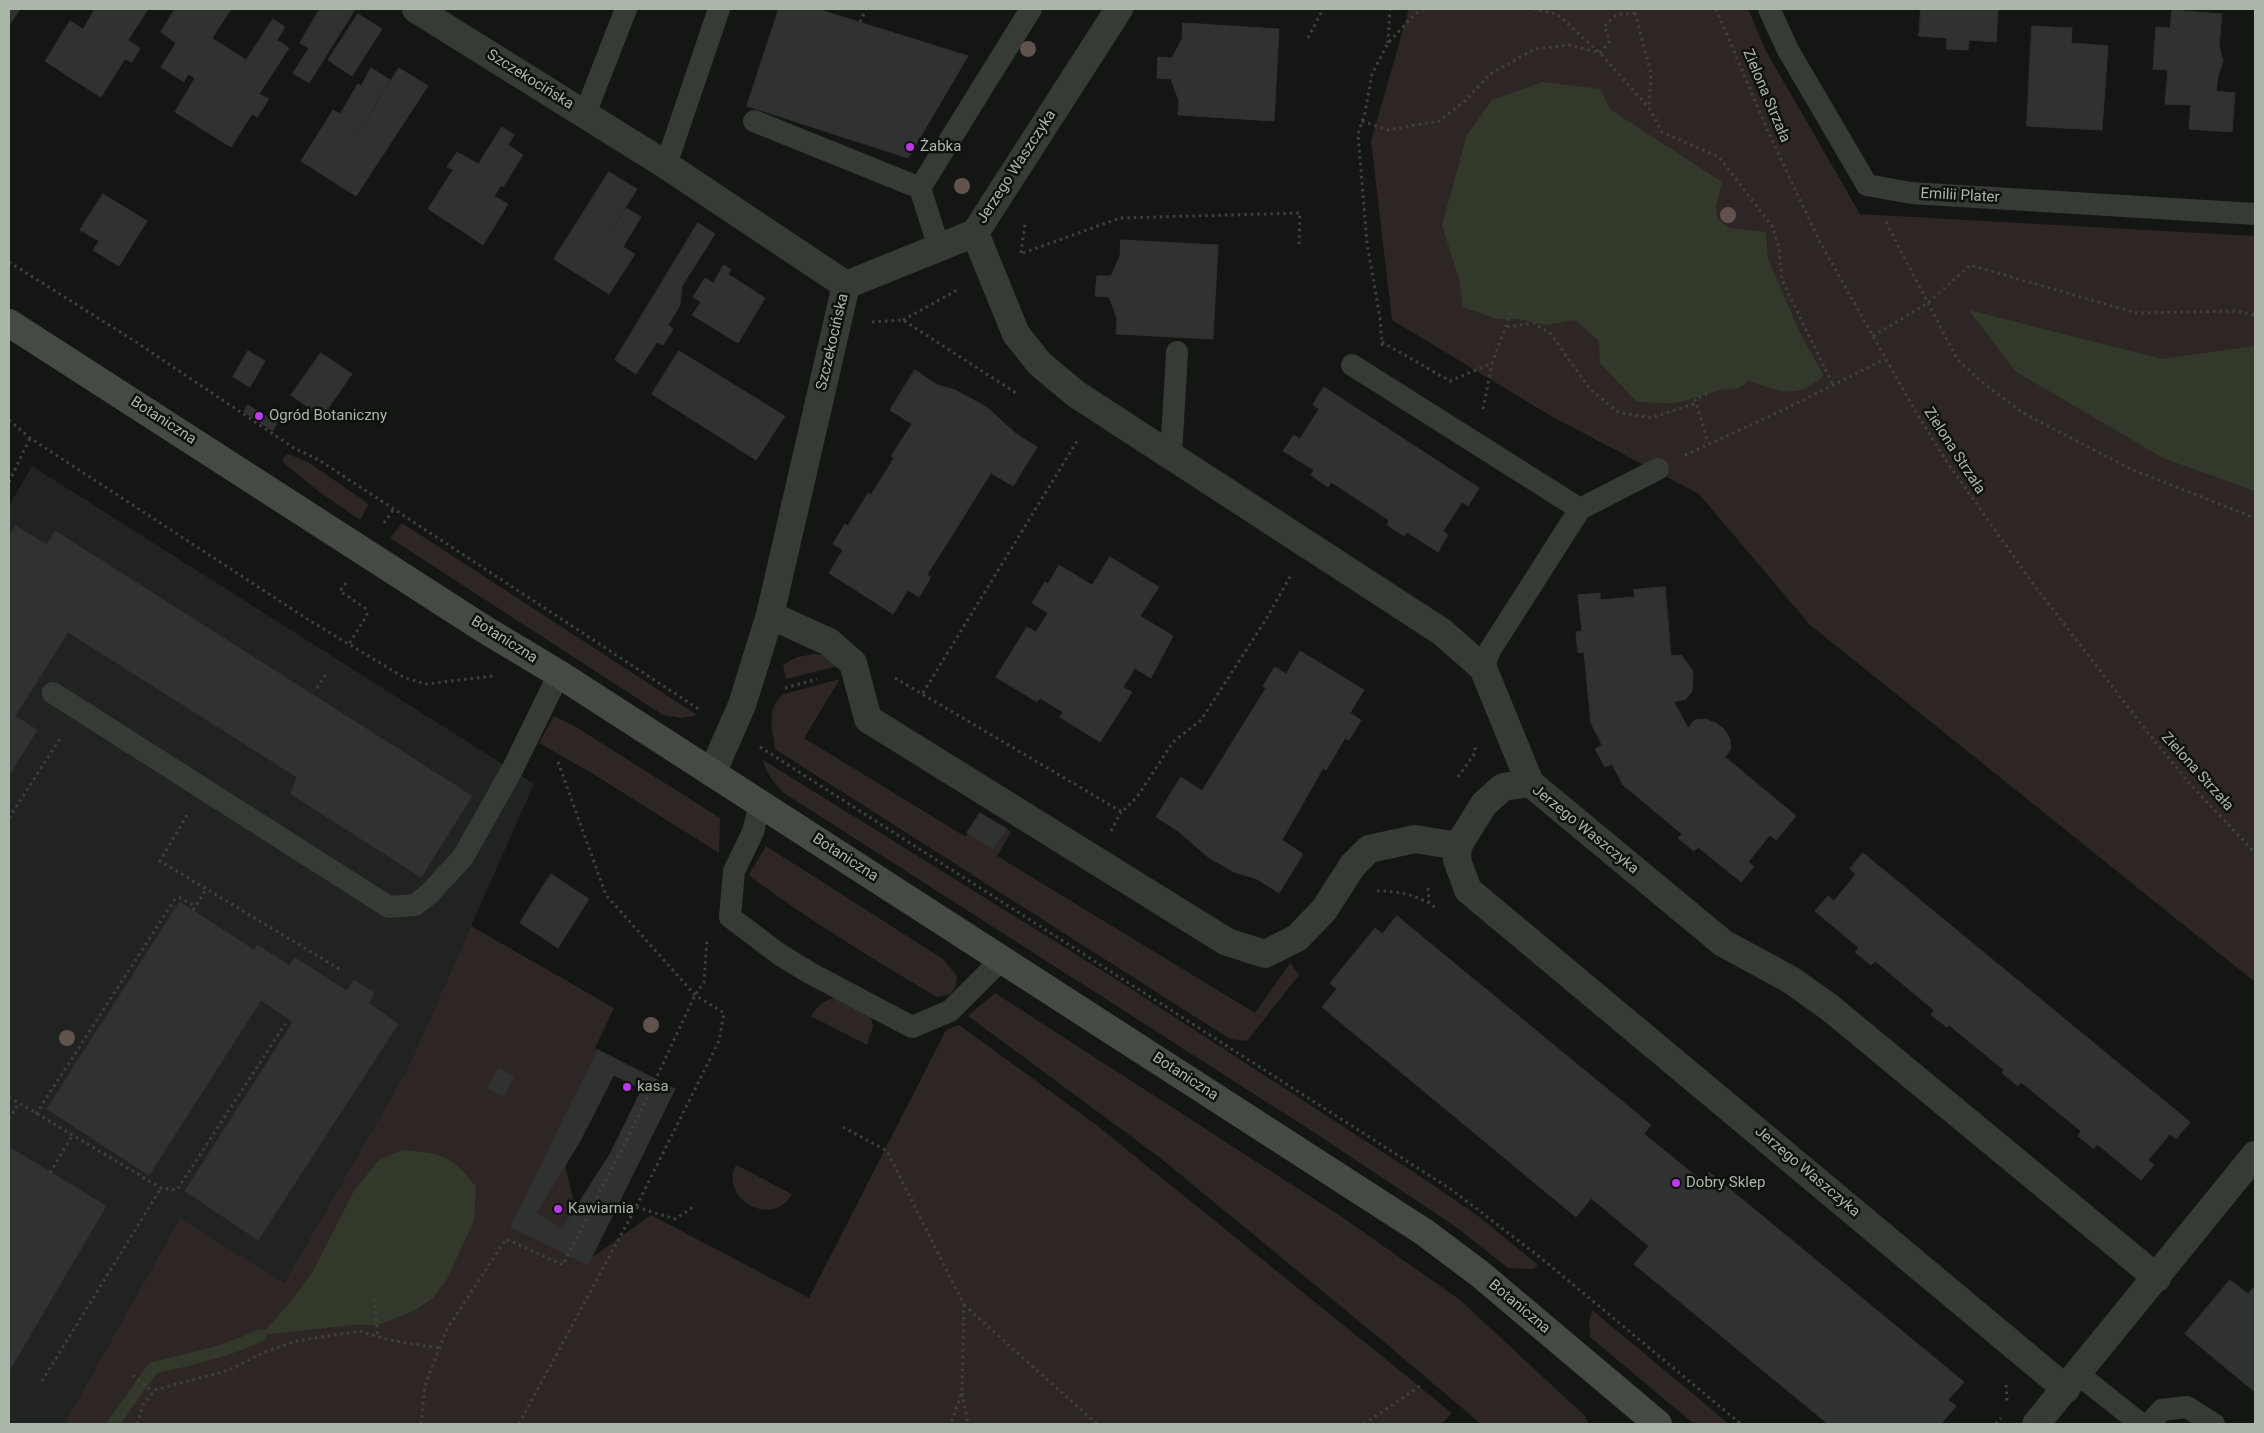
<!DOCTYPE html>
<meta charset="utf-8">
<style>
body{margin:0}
#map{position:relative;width:2264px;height:1433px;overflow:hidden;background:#141614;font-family:Roboto,sans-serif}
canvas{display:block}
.frame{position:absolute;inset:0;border:10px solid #aab6a7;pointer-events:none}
</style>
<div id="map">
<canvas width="2264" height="1433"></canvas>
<div class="frame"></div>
</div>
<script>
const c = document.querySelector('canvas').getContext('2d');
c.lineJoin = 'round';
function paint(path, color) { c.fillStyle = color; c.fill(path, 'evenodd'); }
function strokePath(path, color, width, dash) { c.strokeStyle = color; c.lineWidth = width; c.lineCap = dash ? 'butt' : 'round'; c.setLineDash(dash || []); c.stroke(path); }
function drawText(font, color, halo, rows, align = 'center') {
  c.font = font + ' Roboto,sans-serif'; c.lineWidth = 5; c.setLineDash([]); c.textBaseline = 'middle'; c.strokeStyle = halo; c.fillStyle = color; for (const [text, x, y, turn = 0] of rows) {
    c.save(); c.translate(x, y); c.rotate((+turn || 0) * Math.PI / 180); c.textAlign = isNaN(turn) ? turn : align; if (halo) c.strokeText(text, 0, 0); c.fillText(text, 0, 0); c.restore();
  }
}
paint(new Path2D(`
 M32,466L534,784L407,1070L284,1283L180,1218L64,1424H9V506Z`), '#202321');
paint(new Path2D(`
 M1409,9H1748L1766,51L1860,214L2255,236V982L1810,625L1699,494L1551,416L1392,320L1371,141Z
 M288,454L308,462L366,502L368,505L361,518L359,519L318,491L283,462V458Z
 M402,523L697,715L682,718L663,715L390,538Z
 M815,654L825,655L838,666L786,679L783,665L797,657Z
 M840,679L804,738L966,837L967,833L993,849L1007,829L1011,832L997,856L1255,1013L1290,963L1299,975L1247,1041L1230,1039L775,749C773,730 765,707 784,694Z
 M554,716L573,725L720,818L719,853L595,775L539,743Z
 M763,760L1122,983L1421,1177L1481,1218L1539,1266L1532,1269L1508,1268L1456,1227L1315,1133L784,793C774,783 766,773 763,760Z
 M766,846L943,959L957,976L956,985L951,994L937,997C874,960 811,921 752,878L749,874Z
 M471,926L614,1008L595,1048L598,1050L558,1133L587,1261L651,1215L809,1298L946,1030L959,1025L1094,1123L1452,1413L1441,1424H64L180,1218L284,1283L407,1070Z
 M995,993L1342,1217L1460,1300L1585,1416L1588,1424H1481L1377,1336L1159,1157L968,1016Z
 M842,997L870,1014L873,1026L867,1045L811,1016C819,1003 827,998 842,997Z
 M736,1165L792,1194C774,1229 718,1199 736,1165Z
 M1592,1310L1710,1408L1729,1424H1694L1590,1337L1589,1324Z`), '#2e2625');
paint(new Path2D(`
 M1543,82L1600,89L1611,110L1722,182L1716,206L1717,219L1730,228L1766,232L1768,259L1800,333L1824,376C1794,400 1783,392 1749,381L1737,389C1717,388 1703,396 1684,401C1671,405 1652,402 1637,402L1600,363L1599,341L1575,320L1545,325L1519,319H1497L1463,307L1459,279L1442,225L1467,135L1492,100Z
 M1969,310L2162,359L2255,346V491L2163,458L2015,371Z
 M402,1150C441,1153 452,1155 476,1187L474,1220L447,1279L434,1297L414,1311L378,1325H353L261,1335L287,1306L312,1273L354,1191L378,1161Z`), '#32392b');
strokePath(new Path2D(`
 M113,1424L153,1368C191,1359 226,1352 261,1335`), '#32392b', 12);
const building = new Path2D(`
 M9,9H20L10,24L9,23Z
 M95,9H118L74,80L45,61L70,21L83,29Z
 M118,9H148L128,40L140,48L132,62L125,59L101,97L74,80Z
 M175,9H231L212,38L246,60L202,129L175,112L195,78L188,74L184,82L161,67L176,43L161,32Z
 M320,9H350L354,11L309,83L293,73L309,48L300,43Z
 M779,9H817L968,56L908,158L747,106Z
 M1921,9H1998L1996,42L1969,40L1968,50L1946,49L1947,38L1919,36Z
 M2172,10L2222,14L2219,46L2223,61L2218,76L2216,91L2235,93L2232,132L2189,129L2191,105L2165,104L2168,70L2153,69L2156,27L2170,28Z
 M358,14L382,29L352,76L328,60Z
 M273,19L285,27L277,40L289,48L259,94L269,99L257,117L252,114L231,147L202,129Z
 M1183,23L1279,29L1274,121L1178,115L1179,101L1171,79L1157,78L1158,57L1172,58L1182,39Z
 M2032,26L2072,28L2071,43L2108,46L2102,130L2027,126Z
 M371,68L390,80L329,179L301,161L333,110L340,114L358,84L361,86Z
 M399,68L428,86L356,196L329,179Z
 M502,127L514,135L456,227L428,209L453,170L447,167L457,152L478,164Z
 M508,145L523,155L503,187L501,185L494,196L508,204L483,245L456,227Z
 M609,172L637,189L582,277L554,259Z
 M103,194L147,221L119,266L93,250L99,241L80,230Z
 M626,208L641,217L623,247L635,254L609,294L582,277Z
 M698,223L715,234L682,286L680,305L668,325L673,329L663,345L657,342L636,374L615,360Z
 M1121,240L1218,245L1213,339L1116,334L1117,318L1109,297L1095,296L1097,276H1111L1120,256Z
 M724,265L731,270L728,274L765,298L738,343L692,315L701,302L693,297L705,278L713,283Z
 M248,351L265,361L250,387L233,377Z
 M679,351L785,416L756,460L652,394Z
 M321,353L352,374L322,417L291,395Z
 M915,370L937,385L955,390L988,408L1015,433L1037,447L1013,486L991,473L927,575L931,577L919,597L908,590L893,614L829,573L843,550L833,544L845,524L848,526L868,493L871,495L894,458L891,456L912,424L890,410Z
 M1324,387L1479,488L1468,506L1462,502L1443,531L1448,535L1438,552L1407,532L1404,536L1387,525L1389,520L1331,482L1328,487L1311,475L1314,470L1283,451L1294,435L1300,439L1319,409L1313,405Z
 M248,405L277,423L273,431L244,412Z
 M16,526L47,545L55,531L472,796L421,877L291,794L297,777L68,632L15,716L37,730L9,775V537Z
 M1110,557L1159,587L1140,616L1173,636L1151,678L1135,668L1123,687L1132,692L1100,742L1060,717L1063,712L1040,698L1037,702L996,677L1027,627L1036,632L1048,613L1032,603L1045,582L1048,584L1059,565L1092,585Z
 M1665,587L1671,656L1681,655L1693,671L1692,691L1686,699L1674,702L1688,728L1695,720L1705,719L1716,723L1724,729L1730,739L1731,749L1725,757L1796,816L1776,840L1770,835L1748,862L1754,867L1741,882L1698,847L1694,851L1678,838L1682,834L1623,785L1612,764L1605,767L1595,749L1602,745L1591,723L1584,652L1578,653L1576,632L1582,631L1578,595L1600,593V600L1635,597L1634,590Z
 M1300,651L1364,690L1350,713L1361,720L1349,740L1345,738L1326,770L1323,768L1282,840L1303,854L1279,893L1257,879L1234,872L1208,857L1178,831L1156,817L1181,777L1202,791L1266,688L1263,686L1275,667L1286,674Z
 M980,813L1007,829L993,849L967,833Z
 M1863,853L2027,988L1977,1048L1949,1025L1947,1027L1931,1015L1934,1010L1875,961L1871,965L1855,952L1859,948L1815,911L1828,896L1834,901L1856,874L1850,869Z
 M551,874L589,899L558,948L520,923Z
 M180,902L254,950L257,945L290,966L266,1003L261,1000L149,1175L47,1109Z
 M1397,916L1651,1125L1576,1217L1322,1007L1337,989L1330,983L1375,928L1382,934Z
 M295,958L347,991L354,980L374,993L368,1003L398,1024L258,1240L185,1191L293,1022L266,1003Z
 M2027,988L2190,1122L2176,1139L2170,1134L2148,1160L2154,1165L2141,1180L2097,1144L2094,1149L2078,1136L2081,1131L2021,1082L2018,1086L2002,1073L2004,1070L1977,1048Z
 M598,1050L675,1089L588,1265L511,1227Z
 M498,1068L514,1077L503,1097L488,1088Z
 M614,1075L642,1089L610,1154L562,1229L536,1213L579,1143Z
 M1644,1134L1702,1181L1709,1172L1964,1382L1948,1400L1956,1406L1941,1424H1828L1634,1264L1649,1246L1591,1198Z
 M9,1147L106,1206L9,1371Z
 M2230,1280L2248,1294L2255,1286V1392L2185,1334Z`);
paint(building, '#2f3230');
strokePath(building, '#2e322f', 1);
strokePath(new Path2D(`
 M1533,9L1557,14L1600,53L1649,108L1662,132L1719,157L1772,226L1779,247L1782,280L1833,385
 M1716,9L1770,136L1820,242L1917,414L1947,462L2031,581L2148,733L2189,783L2255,853
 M1635,13L1651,73L1649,107
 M860,22L866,9
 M1308,38L1323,9
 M1388,43L1390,9
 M1362,121L1388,130L1439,121L1466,100L1490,74L1535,49L1569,45L1600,53L1610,41L1604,26L1616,15L1635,13V9
 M1886,222L1957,359L1982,382L2023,413L2133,470L2255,518
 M1021,253L1025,223
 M1023,253L1120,218L1300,213L1299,245
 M9,262L136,342L294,448L319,460L700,710
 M903,320L959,289
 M872,322L903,320L1019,395
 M1507,327L1534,323L1551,334L1589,388L1618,412L1651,418L1696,403
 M1873,336L1928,303L1970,265L2136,313L2235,311L2255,315
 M1382,342L1450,381L1492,363L1512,310
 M1382,346L1380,318L1367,243L1358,134L1365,113L1372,74L1388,43L1415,14L1423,9
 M1707,394L1695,399L1708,443
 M1483,409L1492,364
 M9,420L30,438L312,622L405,678L427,684L493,676
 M1685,455L1777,413L1885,359
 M9,482L30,438
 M384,523L393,510
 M346,583L340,591L365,608L367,615L349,644
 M895,678L1122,812L1137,797L1173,742L1201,720L1265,621L1291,575
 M317,688L326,674
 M785,688L817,679
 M923,693L1079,438
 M760,747L1452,1190L1541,1258L1741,1424
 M558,762L606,895L695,995L724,1013L719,1041L636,1207
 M1458,777L1475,753V746
 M187,815L160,861L341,970
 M9,818L61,737
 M1111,831L1121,812
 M1428,888L1429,903
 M1377,891C1399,891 1420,895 1437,909
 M193,910L207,888
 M9,1097L161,1188L177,1190L285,1024
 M36,1114L175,899L181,898L196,907
 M9,1119L19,1103
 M843,1127L887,1151L964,1305L962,1392L951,1424
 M50,1173L72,1136
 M374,1299L378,1336
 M964,1305L1097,1424
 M133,1375L153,1392
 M42,1381L161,1188
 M2006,1385L2007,1401
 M962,1393L968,1424
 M137,1424L143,1405L155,1390L229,1370L267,1351L296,1341L359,1331L389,1340L439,1348
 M421,1424L425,1385L447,1329L506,1239L563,1265L640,1113L695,995L704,982L707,939
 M519,1424L636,1207L675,1219L695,1206
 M1364,1424L1423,1384
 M1996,1424L2001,1418`), '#3d423c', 3, [2.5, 4]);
strokePath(new Path2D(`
 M1769,9L1788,50L1867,185L1911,193L2255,214
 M585,114L626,9
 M754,121L920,188
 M666,165L719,9
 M939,248L920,188L1031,9
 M1352,365L1580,509
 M1171,456L1177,352
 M1483,668L1490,650L1580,509L1658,469
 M53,693L389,907L415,905L429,894L463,857L512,770L559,674
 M760,804L753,832L734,871L730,917L779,954L810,973L912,1027L950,1011L1002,959
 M2078,1374L2141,1424
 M2149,1424L2162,1410L2187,1407L2214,1424`), '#363b35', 22);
strokePath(new Path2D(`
 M416,9L666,165L846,285
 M975,233L1016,334L1040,364L1076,394L1442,632L1483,668L1530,783
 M846,285L975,233L1119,9
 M770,615L829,642L853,663L868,719L1227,942L1265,954L1297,938L1324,910L1353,865L1369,849L1415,839L1458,846
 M712,773L742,705L770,615L846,285
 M2066,1389L1468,890L1457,860L1458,846L1484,804L1503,787L1530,783L1723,943L1791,980L1829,1007L2157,1278
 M2036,1424L2255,1155`), '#363b35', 28);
strokePath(new Path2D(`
 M9,323L484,629L559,674L1424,1232L1480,1274L1658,1424`), '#454b44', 28);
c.fillStyle = '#61524e';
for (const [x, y] of [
 [1028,49],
 [962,186],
 [1728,215],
 [651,1025],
 [67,1038]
]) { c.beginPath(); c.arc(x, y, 8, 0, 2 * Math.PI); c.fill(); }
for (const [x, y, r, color] of [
 [910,147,5,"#bd39e9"],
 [259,416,5,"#bd39e9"],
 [627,1087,5,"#bd39e9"],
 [1676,1183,5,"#bd39e9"],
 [558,1209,5,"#bd39e9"]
]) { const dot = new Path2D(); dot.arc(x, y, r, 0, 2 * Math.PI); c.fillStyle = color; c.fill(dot); strokePath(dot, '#0f110f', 2); }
drawText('15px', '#aab6a7', '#0f110f', [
 ["Szczekocińska",530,80,32],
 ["Zielona Strzała",1766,96,67],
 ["Jerzego Waszczyka",1017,167,-57],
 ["Emilii Plater",1960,196,3],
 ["Szczekocińska",833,342,-77],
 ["Botaniczna",163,421,33],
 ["Zielona Strzała",1954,451,57],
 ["Botaniczna",504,640,32],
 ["Zielona Strzała",2197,772,48],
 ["Jerzego Waszczyka",1585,830,39],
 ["Botaniczna",845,858,33],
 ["Botaniczna",1185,1077,33],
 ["Jerzego Waszczyka",1807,1172,40],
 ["Botaniczna",1519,1307,40]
]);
drawText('15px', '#aab6a7', '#0f110f', [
 ["Żabka",920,147],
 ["Ogród Botaniczny",269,416],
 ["kasa",637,1087],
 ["Dobry Sklep",1686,1183],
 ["Kawiarnia",568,1209]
], 'left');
</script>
